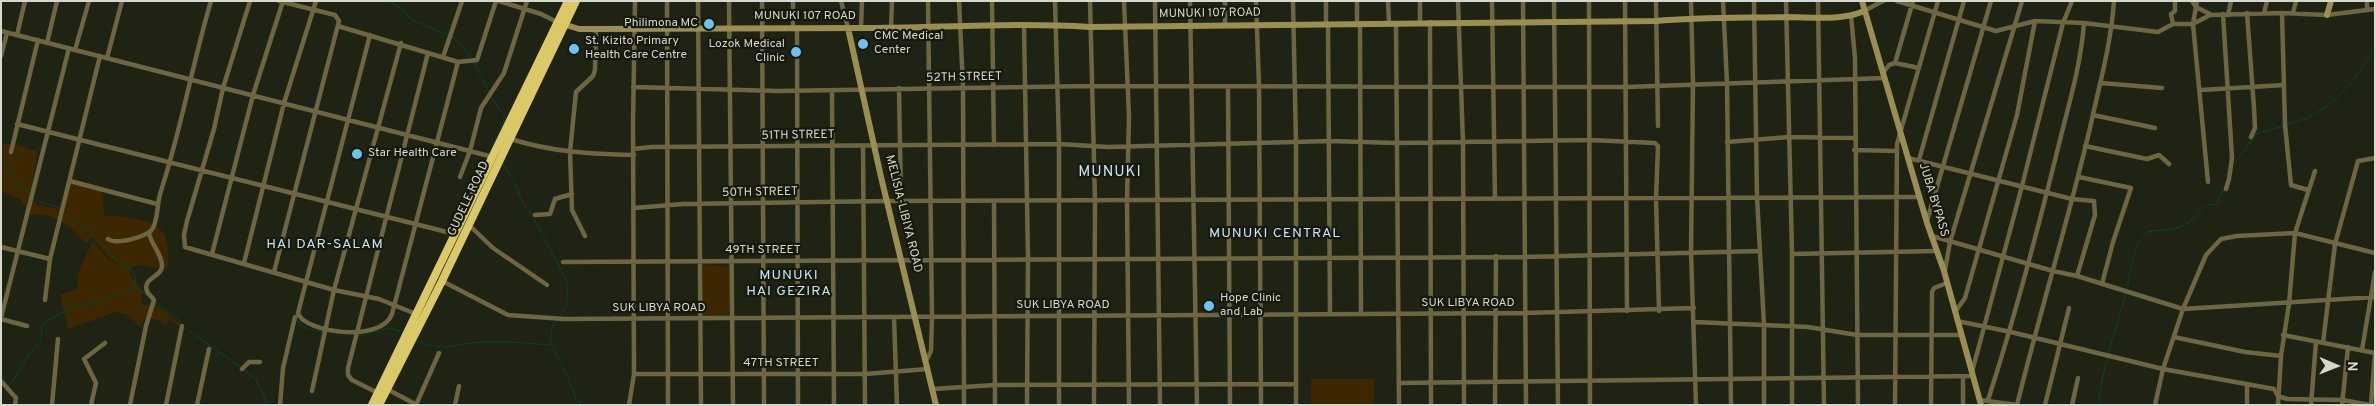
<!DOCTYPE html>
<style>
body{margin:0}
#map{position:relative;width:2376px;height:406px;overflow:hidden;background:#1f2314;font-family:Overpass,sans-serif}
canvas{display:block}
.frame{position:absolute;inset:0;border:2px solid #d5d8cf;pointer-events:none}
.north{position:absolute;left:2311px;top:341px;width:50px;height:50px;-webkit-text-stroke:4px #16190b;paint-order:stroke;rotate:91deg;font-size:14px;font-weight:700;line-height:20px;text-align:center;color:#d5d8cf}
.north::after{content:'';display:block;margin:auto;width:18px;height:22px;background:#d5d8cf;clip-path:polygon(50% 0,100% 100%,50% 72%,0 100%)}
</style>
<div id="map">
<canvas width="2376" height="406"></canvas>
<div class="frame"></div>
<div class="north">N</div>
</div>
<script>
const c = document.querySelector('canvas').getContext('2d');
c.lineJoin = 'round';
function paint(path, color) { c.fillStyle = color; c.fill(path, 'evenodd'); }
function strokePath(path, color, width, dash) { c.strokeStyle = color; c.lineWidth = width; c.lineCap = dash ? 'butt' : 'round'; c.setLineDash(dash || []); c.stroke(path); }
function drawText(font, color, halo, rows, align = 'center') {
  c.font = font + ' Overpass,sans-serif'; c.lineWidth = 4.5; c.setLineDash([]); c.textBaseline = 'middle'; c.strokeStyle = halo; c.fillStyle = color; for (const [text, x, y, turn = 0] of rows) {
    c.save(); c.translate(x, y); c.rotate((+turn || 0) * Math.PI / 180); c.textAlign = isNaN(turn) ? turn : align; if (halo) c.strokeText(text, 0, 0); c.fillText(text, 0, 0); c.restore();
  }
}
paint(new Path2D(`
 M1,144H15L38,152L29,198L39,205L64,210L70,183L102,191L104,215C141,220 174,216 168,266L164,270L141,265L130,267L131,276L143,291L141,297L143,305L155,304L181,324L179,326L169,319L165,326L161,321L146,318L141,327L126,314L116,312L68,329L60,294L77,290L79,270L93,241L108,259L122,267L108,257L93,238L85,243C71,226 53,211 30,215L20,199L1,191Z
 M703,265L730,266L729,316H702Z
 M1311,379H1374V405H1311Z`), '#3d2701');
strokePath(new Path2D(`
 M388,1L404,10L410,19L455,38L472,58
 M474,62L489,92
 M490,95L505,117L492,149
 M2287,124C2293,122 2300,121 2306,118C2340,102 2355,79 2375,49
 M1,160L16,182L31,195
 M503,164L514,181L523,204L531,213L568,284L566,307L559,317
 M2234,164L2256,134L2284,126
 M33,199C41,205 52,203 61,209
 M64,212L85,227L118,261L131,269L135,277V287
 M2127,290C2130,276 2134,238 2148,232C2153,230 2163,230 2168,230C2186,228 2195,218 2207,205L2217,204L2225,186
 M154,301L182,323
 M296,318C304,331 315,331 329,332
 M556,320L551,331V345L567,375L576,399L582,405
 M187,329L241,368
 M358,336L390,328L400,331
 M416,340C444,354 455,343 483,342C505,341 528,343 549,345
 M2108,354L2126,294
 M244,370L256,380L268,405
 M7,387C21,373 26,354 41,341L42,324L59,314L135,288L147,296
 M2100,405L2099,395L2107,358`), '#004632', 1);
strokePath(new Path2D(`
 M250,1L223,88L214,129L187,221L184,235L185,247L334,290L379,299L416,314
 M499,1L541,14L557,22
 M667,1L668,405
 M698,1L701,405
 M729,1L733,405
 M762,1L764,405
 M841,1L848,28
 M959,1L963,87L964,405
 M992,1L994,145
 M1055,1L1059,144V405
 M1090,1L1095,200L1094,405
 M1124,1L1129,117L1127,200L1129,405
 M1155,1L1160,405
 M1190,1L1197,405
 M1225,1V25
 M1256,1L1259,86L1261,405
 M1293,1L1296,143V405
 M1326,1V24
 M1357,1V24
 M1388,1L1389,23
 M1458,1L1463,143L1464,405
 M1492,1L1495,199
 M1523,1L1526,405
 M1554,1L1558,405
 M1589,1L1590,405
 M1625,1L1627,311
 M1656,1L1658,126
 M1691,1L1693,83L1691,252L1696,405
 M1723,1L1727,83L1731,405
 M1754,1L1757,197L1764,325V405
 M1786,1L1792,254V405
 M1818,1L1824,405
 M1897,1L1996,31L2035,21L2084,23L2158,32L2173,24H2193L2210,15L2282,13L2327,15L2375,9
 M2192,1L2196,7L2210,14
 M2197,1L2193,24L2208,182
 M2367,9V1
 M1864,11L1883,1
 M2247,13L2254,108L2255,128L2251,137
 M2264,13L2267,1
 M2282,13L2285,125L2291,185L2308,190
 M2293,13L2296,1
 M2223,14L2232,158L2229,179L2226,189
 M1851,15L1855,58L1858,405
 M2228,15L2231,1
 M1430,22L1431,405
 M1360,23L1361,314
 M1396,23L1399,405
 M1420,23V1
 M1328,24L1330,314
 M2173,24L2171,14L2175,11V1
 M1024,25L1028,258L1027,405
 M338,26L458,62L392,314C381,344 303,332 298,313L370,35
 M861,28L862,1
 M891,28L892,1
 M793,29V1
 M797,29L798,405
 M1,31L493,157
 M17,35L25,1
 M47,43L57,1
 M75,50L89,1
 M1,56L7,33
 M443,57L462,1
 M107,58L122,1
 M458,62L477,60L496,1
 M1895,63L1919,68
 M1883,73L1889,65L1895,63L1913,1
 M2101,83L2162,88
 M633,87L778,91L1092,86L1626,87L1885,78
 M1228,87L1230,405
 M899,88L901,201
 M832,90L834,405
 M2201,90L2284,85
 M2093,115L2155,128
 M17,124L455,234
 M511,139C551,152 592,154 634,155
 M1727,142L1789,137L1854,138
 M863,146L865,405
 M2085,146L2147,159L2159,155L2169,164
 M633,149L651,147L1059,144L1108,147L1330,141L1397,143L1590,140L1655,143L1658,146L1656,199L1659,311
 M1854,150L1897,151
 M11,152L38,40
 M1908,158L2072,199L2094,201L2095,215L2077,276
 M1919,160L1964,1
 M460,177L470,151L481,108L504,73L527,1
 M2079,177L2131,188L2113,242L2102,284
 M70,181L157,204
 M994,201L995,405
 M634,208L683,204L887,201L1920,197
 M535,215L550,214L555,199L572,194
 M1927,221L1991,1
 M469,225L493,248L547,285
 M585,236L572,210L570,152L576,92L593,76L595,70L596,29
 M1932,236L2053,271L2077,276L2183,309L2375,297
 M108,239C116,245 148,237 153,228C158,218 157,205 160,194C181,131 192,65 211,1
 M1,247L50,259
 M212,254L253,95L283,1
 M1792,254L1937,251
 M563,262L1525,257L1760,251
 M244,263L284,103L316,1
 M1945,270L1950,242L2022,1
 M274,272L339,21L335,15L279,1
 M442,281L508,315L564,319L1525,313L1694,308
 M45,300L50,259L100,56
 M1955,312L1965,298L2017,115L2035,21
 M894,317L897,405
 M1,318L69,48
 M1,319L27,326
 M1957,321L2011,332L2163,369L2274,389L2278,396L2287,399L2342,400L2370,405
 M1695,322L1808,327L1857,335H1960
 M2283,335L2375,353
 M2174,337L2245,352L2281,356
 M2323,343L2335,244L2358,161L2375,158
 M2362,350L2375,272
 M927,359L931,351L932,317L928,1
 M242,369L249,362H260
 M1972,372L2022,186L2063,23L2072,1
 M634,374H865L928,369
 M1963,377V405
 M1,381L16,398L15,405
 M1399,383L1972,376
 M2247,384V405
 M387,389L417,405
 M933,389L995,385L1296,384
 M312,391L334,290L401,43
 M378,393L352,380L348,375V368L428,53
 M1980,400L2017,405
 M1988,400C2015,317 2037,233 2058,148C2068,107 2081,65 2084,23
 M52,405L58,339
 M91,405L96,383L84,359L105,343
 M130,405L146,326L154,300C152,297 148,294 147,291C142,278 162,277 162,266C162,253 151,245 149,233
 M166,405L182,326
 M197,405L209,349
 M280,405L283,368L295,317
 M416,405L439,353
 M455,405L459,386
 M629,405L634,374L633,124L635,1
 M1495,405L1496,256
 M1895,405L1897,144L1938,1
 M1931,405L1932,292L1934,288L1947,283
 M2017,405C2040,312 2068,221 2090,128C2099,86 2111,45 2114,1
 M2045,405L2069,308
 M2072,405L2078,378
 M2155,405L2163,369L2183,309L2206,255L2221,239L2237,236L2295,233L2375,253
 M2278,405L2281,356L2289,304L2295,233L2315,171
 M2311,405L2316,342
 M2342,405L2348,347
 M2371,405L2375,353`), '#6e6642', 4.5);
strokePath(new Path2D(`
 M1862,1L1927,223L1944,271L1981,405
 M2327,15L2331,1
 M560,23L579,29H596C685,29 774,29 862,28C938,28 1014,22 1090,27L1656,21C1699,17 1743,18 1787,17C1811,17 1842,21 1864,11
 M848,28L881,177L936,405`), '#9a8e52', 6);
strokePath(new Path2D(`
 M372,405L568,1
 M379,405L442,281L576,1`), '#dbc867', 8);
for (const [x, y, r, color] of [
 [709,24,6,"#6cc3f2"],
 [863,44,6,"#6cc3f2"],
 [574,49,6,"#6cc3f2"],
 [796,52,6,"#6cc3f2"],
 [357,154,6,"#6cc3f2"],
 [1209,306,6,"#6cc3f2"]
]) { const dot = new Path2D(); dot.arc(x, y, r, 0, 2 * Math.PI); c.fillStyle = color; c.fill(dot); strokePath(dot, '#16190b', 2); }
drawText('12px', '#d5d8cf', '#16190b', [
 ["MUNUKI 107 ROAD",1210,14,-1],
 ["MUNUKI 107 ROAD",805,17],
 ["52TH STREET",964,78,-1],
 ["51TH STREET",798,136,-1],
 ["50TH STREET",760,193,-1],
 ["GUDELE ROAD",469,199,-65],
 ["JUBA BYPASS",1933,200,73],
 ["MELISIA-LIBIYA ROAD",903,214,76],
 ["49TH STREET",763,251],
 ["SUK LIBYA ROAD",1468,304],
 ["SUK LIBYA ROAD",1063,306],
 ["SUK LIBYA ROAD",659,309],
 ["47TH STREET",781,364]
]);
drawText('12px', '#d5d8cf', '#16190b', [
 ["Philimona MC",698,24,"right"],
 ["CMC Medical",874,37],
 ["Center",874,51],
 ["St. Kizito Primary",585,42],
 ["Health Care Centre",585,56],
 ["Lozok Medical",785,45,"right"],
 ["Clinic",785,59,"right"],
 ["Star Health Care",368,154],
 ["Hope Clinic",1220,299],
 ["and Lab",1220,313]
], 'left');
c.letterSpacing = '1px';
drawText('14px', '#c6e4f6', '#16190b', [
 ["MUNUKI CENTRAL",1275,234],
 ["HAI DAR-SALAM",325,245],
 ["MUNUKI",789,276],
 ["HAI GEZIRA",789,292]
]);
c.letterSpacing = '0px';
c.letterSpacing = '1px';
drawText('15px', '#c6e4f6', '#16190b', [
 ["MUNUKI",1110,173]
]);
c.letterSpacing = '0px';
</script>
